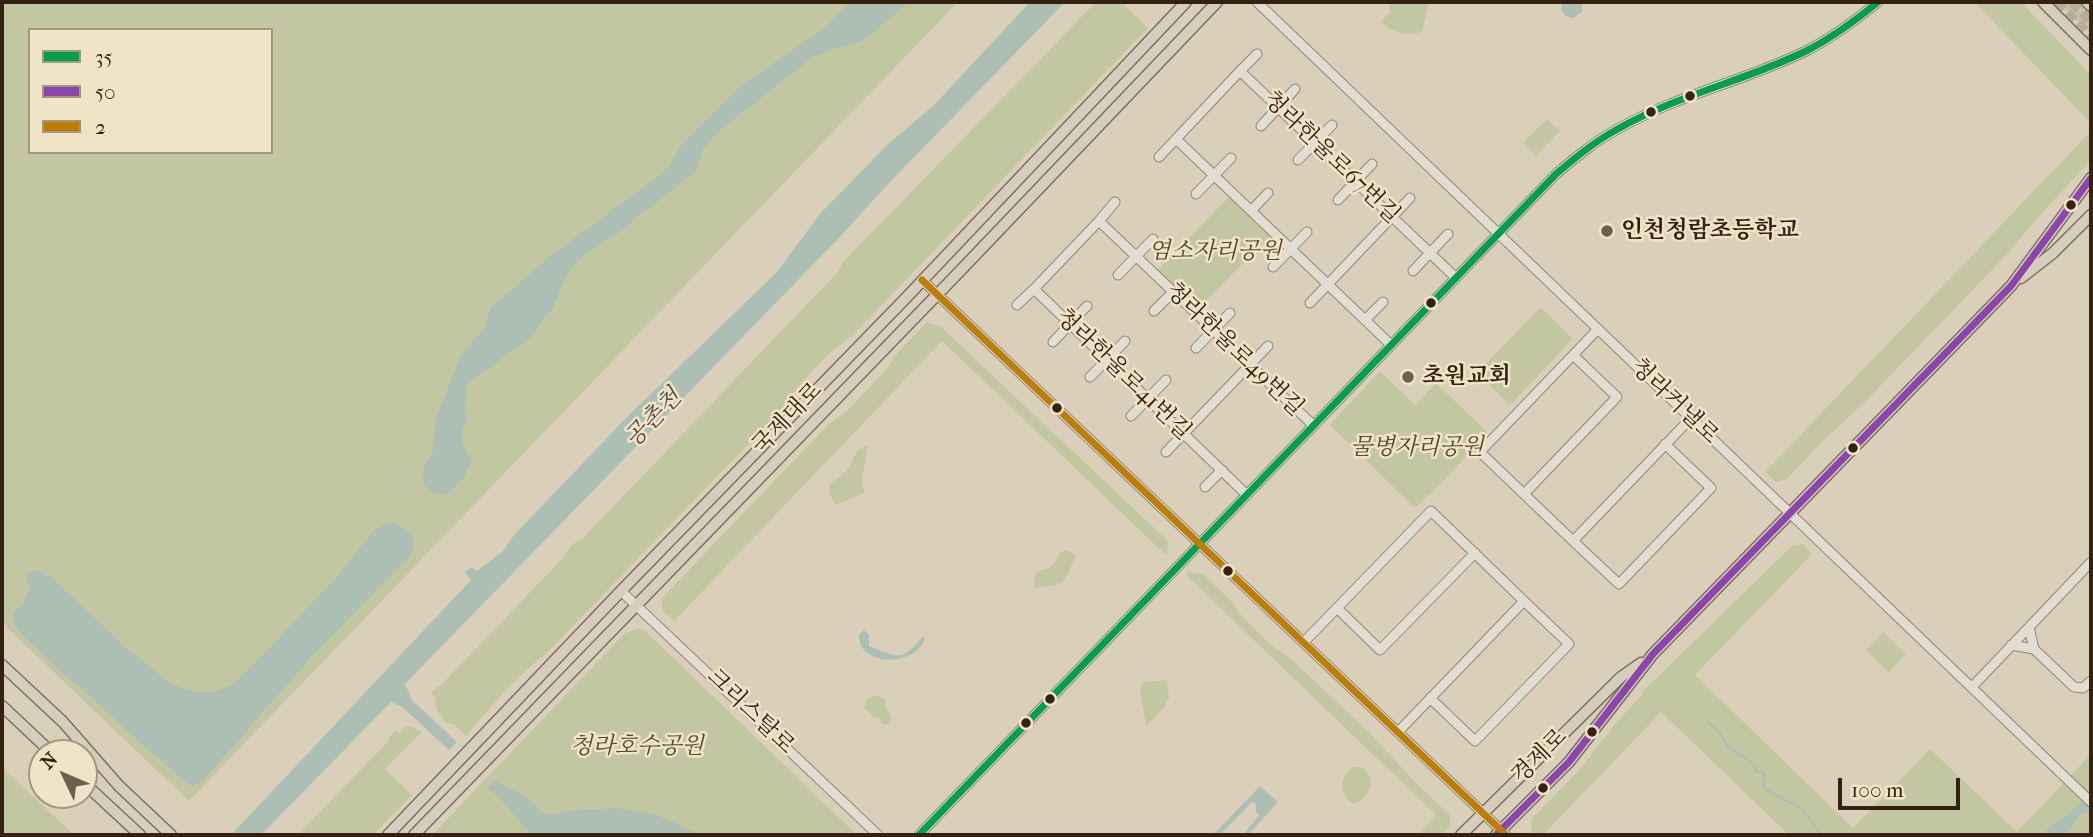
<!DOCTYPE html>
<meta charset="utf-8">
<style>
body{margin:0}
#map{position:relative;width:2093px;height:837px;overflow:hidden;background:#dad0b9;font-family:"IM FELL French Canon",serif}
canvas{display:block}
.frame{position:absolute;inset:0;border:4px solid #352112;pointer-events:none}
.legend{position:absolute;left:28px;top:28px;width:245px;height:126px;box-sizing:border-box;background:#f0e4c8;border:2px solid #a5967f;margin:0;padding:9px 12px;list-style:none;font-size:21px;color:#352112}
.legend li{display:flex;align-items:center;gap:14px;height:35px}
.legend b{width:35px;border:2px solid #a5967f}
.north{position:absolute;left:28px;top:739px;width:70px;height:70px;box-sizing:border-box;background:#f0e4c8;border:2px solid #a5967f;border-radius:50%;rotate:314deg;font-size:19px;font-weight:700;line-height:28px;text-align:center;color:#352112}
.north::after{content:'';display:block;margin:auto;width:24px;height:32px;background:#6f5e4c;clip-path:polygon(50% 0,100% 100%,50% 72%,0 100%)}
.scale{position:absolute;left:1838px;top:778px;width:122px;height:32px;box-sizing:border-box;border:4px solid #352112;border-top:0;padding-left:9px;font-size:21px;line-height:24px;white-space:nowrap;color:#352112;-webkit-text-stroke:5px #f0e4c8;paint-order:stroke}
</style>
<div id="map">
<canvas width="2093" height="837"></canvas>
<div class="frame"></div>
<ul class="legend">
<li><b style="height:9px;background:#039f4e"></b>35</li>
<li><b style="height:9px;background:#8e44ad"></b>50</li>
<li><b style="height:9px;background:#bd7e05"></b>2</li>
</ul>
<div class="north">N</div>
<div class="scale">100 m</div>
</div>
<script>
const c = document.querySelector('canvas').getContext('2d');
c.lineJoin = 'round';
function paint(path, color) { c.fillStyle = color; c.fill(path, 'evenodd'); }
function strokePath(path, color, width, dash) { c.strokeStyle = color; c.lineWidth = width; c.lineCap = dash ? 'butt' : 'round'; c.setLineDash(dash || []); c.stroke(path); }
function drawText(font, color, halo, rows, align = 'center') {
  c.font = font + ' "IM FELL French Canon","Noto Serif KR",serif'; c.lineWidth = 5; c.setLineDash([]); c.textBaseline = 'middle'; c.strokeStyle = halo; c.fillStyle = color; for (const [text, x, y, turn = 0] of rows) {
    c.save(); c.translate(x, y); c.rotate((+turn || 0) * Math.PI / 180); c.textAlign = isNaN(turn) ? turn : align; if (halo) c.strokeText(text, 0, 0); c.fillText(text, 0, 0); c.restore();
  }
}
paint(new Path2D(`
 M2,2H958L189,801L2,623ZM30,30H271V152H30Z
 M1096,2H1121L1148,28L853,335C825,354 802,380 783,408L548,652C517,676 491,706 466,736L455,725L446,723L436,708L435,698L431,693L436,687L440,686L564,557C567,549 574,542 583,538L836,274L844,261Z
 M1388,2H1429L1422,32C1406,36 1392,34 1381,21L1391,12Z
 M1974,2H2021L2091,75V123Z
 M2057,2H2078L2091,15V34Z
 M1547,119L1560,131L1536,156L1523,143Z
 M2091,131V160L2039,216L2009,252L1865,402L1821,443L1787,479L1776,482L1765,472Z
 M1229,197L1270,236L1197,310L1157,271Z
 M1541,307L1573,339L1510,405L1477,373Z
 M927,322L940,326L1168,541L1167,556L942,341L674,621L662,610V598L830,423L847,411L886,370L899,351Z
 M1380,371L1415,405L1436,383L1487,432L1446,479L1415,508L1330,425Z
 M868,445L862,479L864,493L835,505C821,478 835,486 847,469C857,458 851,451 868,445Z
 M1803,544L1812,554L1695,675L1853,828L1930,749L2017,832L2091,754V835H1789L1661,712L1545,833L1547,835H1535L1532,832L1531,820L1581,768L1616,723L1643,694L1642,692L1793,545Z
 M1066,550L1076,555C1063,584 1068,585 1035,588C1031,564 1046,575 1055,562C1059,556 1057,553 1066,550Z
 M1189,572L1203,574L1230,600L1242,616L1270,644L1291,659L1369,732L1417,784L1450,815V827L1441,835H1417L1436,815L1186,575Z
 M639,628L644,630L857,835H432L625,633Z
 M1883,632L1906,654L1889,672L1866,650Z
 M1167,680L1169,698L1163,709L1146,726C1145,713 1139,697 1141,685L1145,682Z
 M876,695L885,699L886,709L890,713L892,721L887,725L882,724L879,717H874L864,708L866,700Z
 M410,726L422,732L385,769L412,795L373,835H297L388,742L390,736L395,731L400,732L405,727Z
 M2,767L74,835H2Z
 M1353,767C1363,766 1369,771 1371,781C1371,791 1364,801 1353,804C1339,795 1338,777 1353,767Z`), '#c2c7a1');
paint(new Path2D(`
 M850,2H910L862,41L834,49L813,57L720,130L703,149L697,169L673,190L638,216L623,230L585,254L567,273L553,308L527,341L467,383L465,408L468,421C454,437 466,445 471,463L463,479L450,493L440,495L429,491L423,483L424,467L433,451L436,418L461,355L485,328L490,308L552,255L648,184L668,167L684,141L741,86L827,26Z
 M1030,2H1065L890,182L836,241L405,684L412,700L457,742L449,750L402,707L391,702L261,835H231L471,580L465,572L472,567L477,571L502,552L515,534L627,417L777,272L819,215L887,145L934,105Z
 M1562,2H1582V12L1573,18L1566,16L1561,10Z
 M393,522L411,533L414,545L410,557L312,656L202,782L192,785L179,777L26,639L14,624L13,613L24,601L30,589L25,575L36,569L53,579L129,650L173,685L194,692H216L236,682L267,651L340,573L373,531L382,525Z
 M864,630L869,635V646C895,656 902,664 922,637L925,638C917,667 857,668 859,634Z
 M497,779L506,787L524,795L542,813L553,815L577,810L617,808L657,815L702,835H531L503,802L488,787Z
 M1260,786L1278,802L1248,835H1243L1259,815L1256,812V805L1253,801L1220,835H1213Z
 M2091,795V810L2078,816C2070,836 2060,835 2041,835Z`), '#adbeb5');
strokePath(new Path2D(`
 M1708,722L1718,731L1728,747L1754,764L1756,772L1763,773L1765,777L1763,784L1767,790L1802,809L1821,835`), '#adbeb5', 2.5);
strokePath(new Path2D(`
 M2057,2L2091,37
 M2072,2L2091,22`), '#b9ad98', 10, [10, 5]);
const minor = new Path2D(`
 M1257,2L2091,802
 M1240,71L1257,54
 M1261,126L1295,89
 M1159,157L1176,139
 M1298,160L1332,125
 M1196,194L1231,158
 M1338,200L1372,164
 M1251,211L1268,193
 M1099,221L1115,202
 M1273,267L1307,232
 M1413,271L1448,234
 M1118,275L1153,239
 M922,280L1506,835
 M1310,303L1410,198
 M1017,305L1034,289
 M1154,311L1173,292
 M1365,320L1383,302
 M1598,329L1480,452L1573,541L1691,418
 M1053,342L1087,306
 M1390,344L1176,139L1240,71L1455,277
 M1196,348L1230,313
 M1090,377L1125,341
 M1131,416L1166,380
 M1166,452L1268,346
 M1205,487L1222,470
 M1524,494L1617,397L1573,355
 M1247,495L1034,289L1099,221L1313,425
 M1573,541L1619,584L1711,488L1665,444
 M621,591L878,835
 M1337,608L1380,650L1475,553
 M1304,642L1431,511L1524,601L1398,732
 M2011,645L2034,649L2029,627
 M2034,649L2074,687L2083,688L2091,681
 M1972,687L2091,562
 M1430,698L1475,741L1569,644L1524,601
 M919,835L1556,174C1575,158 1594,142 1616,130C1676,95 1746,81 1808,50C1833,37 1856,20 1878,2`);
const major = new Path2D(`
 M2043,2L2091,50
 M2087,2L2091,6
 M2021,278L2053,253L2091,215
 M2,665L63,722L119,786L171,835
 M2,706L52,753
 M84,783L140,835
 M388,835L621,591L904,300L1186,2
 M414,835L961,270L1217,2
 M1461,835L1621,677L1641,663
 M1496,835L1569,762L1653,654L2011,286L2091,178`);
strokePath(minor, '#90887a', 11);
strokePath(major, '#797163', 13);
strokePath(minor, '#e2ddd1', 9);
strokePath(major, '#d6cdbc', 10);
strokePath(new Path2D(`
 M919,835L1556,174C1575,158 1594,142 1616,130C1676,95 1746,81 1808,50C1833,37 1856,20 1878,2`), '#039f4e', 7);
strokePath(new Path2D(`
 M1496,835L1569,762L1653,654L2011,286L2091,178`), '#8e44ad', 7);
strokePath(new Path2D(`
 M922,280L1506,835`), '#bd7e05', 7);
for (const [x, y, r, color] of [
 [1690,96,6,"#352112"],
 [1651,112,6,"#352112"],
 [2071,205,6,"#352112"],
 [1607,231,7,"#6f5e4c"],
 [1431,303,6,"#352112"],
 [1408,377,7,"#6f5e4c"],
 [1057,408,6,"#352112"],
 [1853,448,6,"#352112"],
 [1228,571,6,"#352112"],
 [1050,699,6,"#352112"],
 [1026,723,6,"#352112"],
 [1592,732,6,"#352112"],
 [1543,788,6,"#352112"]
]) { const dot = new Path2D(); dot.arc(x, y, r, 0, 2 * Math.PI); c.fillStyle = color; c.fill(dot); strokePath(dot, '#f0e4c8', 2.5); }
drawText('23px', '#352112', '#f0e4c8', [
 ["청라한울로67번길",1331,158,44],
 ["청라한울로49번길",1234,350,44],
 ["청라한울로41번길",1123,375,44],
 ["청라커낼로",1674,402,44],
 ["국제대로",788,419,-46],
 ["크리스탈로",750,712,44],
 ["경제로",1540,757,-45]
]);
drawText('bold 23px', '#352112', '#f0e4c8', [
 ["인천청람초등학교",1621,231],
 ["초원교회",1422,377]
], 'left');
drawText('italic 23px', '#544831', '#f0e4c8', [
 ["염소자리공원",1215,252],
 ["물병자리공원",1417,448],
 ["청라호수공원",637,747]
]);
drawText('italic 24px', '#534e42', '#f0e4c8', [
 ["공촌천",654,419,-46]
]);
</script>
